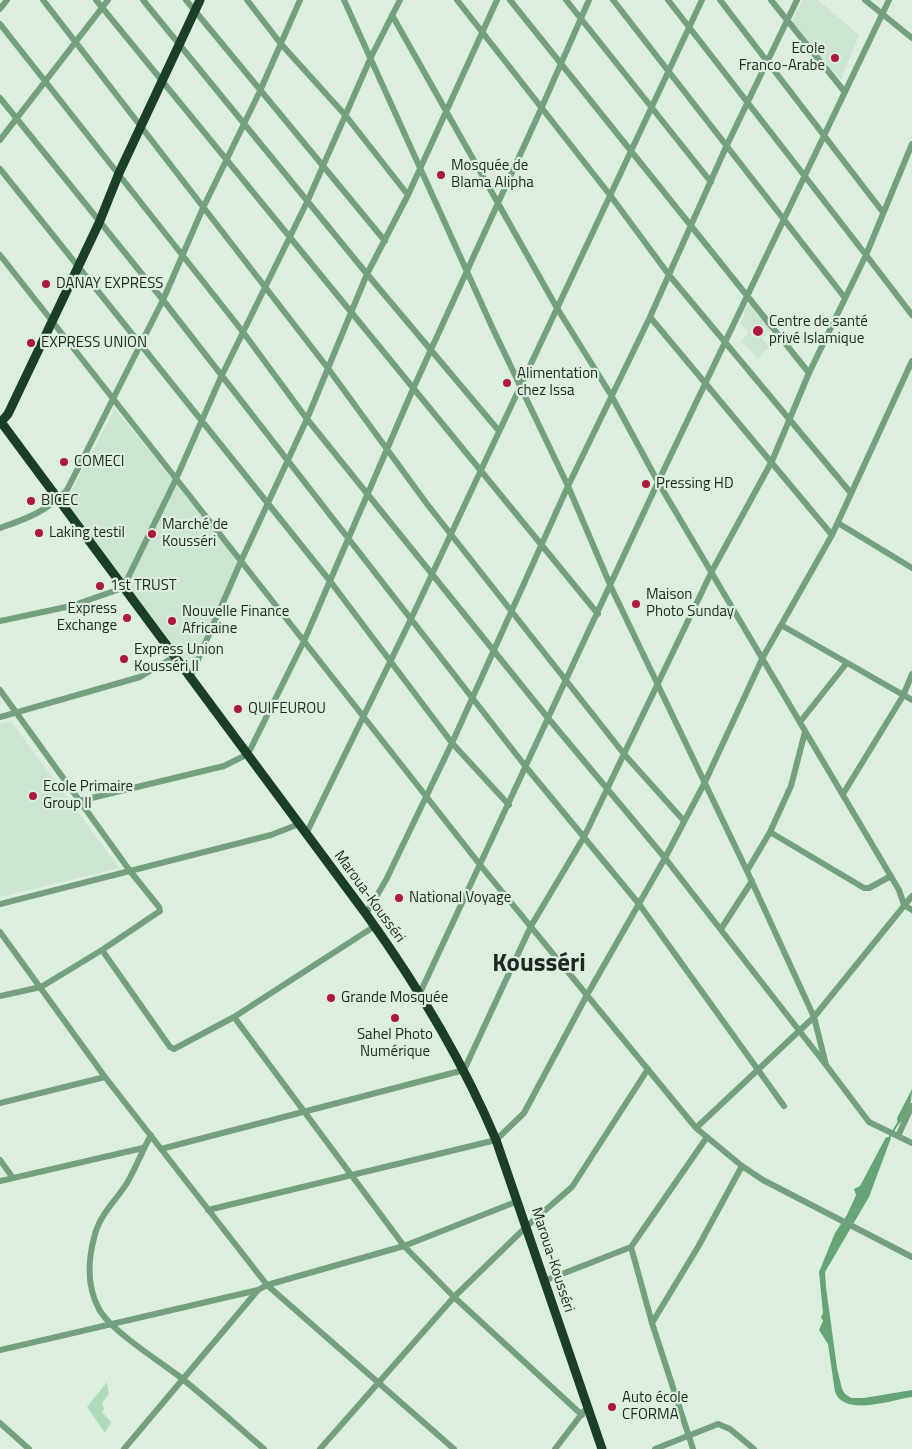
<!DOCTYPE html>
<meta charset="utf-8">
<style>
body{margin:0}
canvas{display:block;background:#dcefdf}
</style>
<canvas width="912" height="1449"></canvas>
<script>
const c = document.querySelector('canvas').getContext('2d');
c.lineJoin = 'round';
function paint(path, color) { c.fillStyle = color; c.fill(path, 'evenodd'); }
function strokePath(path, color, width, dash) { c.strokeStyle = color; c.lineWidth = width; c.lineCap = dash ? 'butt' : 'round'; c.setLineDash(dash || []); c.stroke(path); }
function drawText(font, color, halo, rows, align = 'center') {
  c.font = font + ' "Titillium Web",sans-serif'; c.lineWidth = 4.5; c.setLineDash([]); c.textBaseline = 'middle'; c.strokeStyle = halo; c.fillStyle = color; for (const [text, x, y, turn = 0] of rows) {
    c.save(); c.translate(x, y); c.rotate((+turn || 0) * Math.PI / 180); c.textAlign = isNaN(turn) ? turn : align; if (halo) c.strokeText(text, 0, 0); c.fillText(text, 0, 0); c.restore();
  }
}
paint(new Path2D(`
 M803,0H818L859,35L841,80L791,23Z
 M750,304L772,329L762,338L769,347L758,359L741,341L749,333L740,322L745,314L743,311Z
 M115,409L241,564L191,675L65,503Z
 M11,721L119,868L0,897V724Z`), '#cbe5d1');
paint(new Path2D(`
 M107,1382L109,1394L102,1403L104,1409L102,1412L111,1422L105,1433L87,1407Z`), '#b0dbba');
paint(new Path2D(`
 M912,1089C912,1102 908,1116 898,1125L897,1118Z
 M886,1137L891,1138L869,1197L825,1272L826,1287L837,1368L842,1389L845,1394L851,1398H864L912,1390V1397C891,1400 845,1417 835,1392L828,1344L819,1330L823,1321L821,1317L823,1313L819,1272L835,1233L847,1215L856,1195L854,1189L860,1186Z`), '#66a476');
strokePath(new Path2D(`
 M889,1138L898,1123`), '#66a476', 2);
strokePath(new Path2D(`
 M43,0L327,367L427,504L624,754L684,821
 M96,0L598,614
 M143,0L367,274L499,431
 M186,0L385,241
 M247,0L281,44L346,116L408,195
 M344,0L493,329L568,486L611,587L747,871L814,1017L826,1065L869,1122L912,1143
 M457,0L610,195L669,275L850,492
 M510,0L809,373
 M566,0L711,182
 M613,0L845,298
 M720,0L882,211
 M771,0L844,91
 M865,0L912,38
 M0,9L7,0
 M392,15L557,308L611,395L658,482L899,890L904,905L912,910
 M0,24L243,332L307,419L548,718L665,858L826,1065
 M0,98L163,300L526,767L639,904L784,1106
 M0,140L108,0
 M912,144L866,255L912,315
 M0,169L330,581L452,743L509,805
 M0,255L481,866L696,1128L742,1166L763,1180L912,1257
 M838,523L912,568
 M0,528C26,519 48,511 67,490L163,300L203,208L260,91L300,0
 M832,535L912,361
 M0,621L71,606L123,588L176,479L221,377L308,200L371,57L400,0
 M781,625L912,700
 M190,678L241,561L307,419L367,274L408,195L497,0
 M0,690L130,871L159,907L160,911L102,950L41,987L0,996
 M0,717L140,677L174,657
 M800,722L846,664
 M843,794L903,696L912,674
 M79,801L224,766L248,754L304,641L413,389L541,109L589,0
 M770,832L864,888H869L891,876
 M306,834L411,619L702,0
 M747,871L770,832L791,786L805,732
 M0,904L271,835L299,824
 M366,914L386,880L452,743L568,486L650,317L726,147L797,0
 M721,929L752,881
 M0,932L105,1077L267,1285L454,1449
 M102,950L170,1047L174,1049L234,1017L375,926
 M420,993L658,482L889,0
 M234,1017L404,1246L454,1297L582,1415
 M0,1103L105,1077
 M696,1128L814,1017L912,896
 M151,1135C142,1151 136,1168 127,1183C115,1202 99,1215 94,1238C88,1261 87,1287 99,1309C110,1330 159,1361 180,1377C209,1400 236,1425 264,1449
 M898,1136L912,1106
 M161,1149L464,1070L531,926L584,837L712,571L772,461L809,373L866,255L668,0
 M0,1160L13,1178
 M0,1181L143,1148
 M208,1210L496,1140L524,1113L587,995L665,858L705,782L763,657L832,535L650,317
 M631,1247L652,1323L693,1449
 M544,1281L631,1247L707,1137
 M652,1323L698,1247L742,1166
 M0,1350L258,1290
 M0,1423L29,1449
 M124,1449L258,1290L267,1285L404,1246L518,1201
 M320,1449L454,1297L527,1226L572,1187L648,1069
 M555,1449L584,1411
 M655,1449L718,1424L730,1429L754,1449`), '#74a07e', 6);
strokePath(new Path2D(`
 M200,0L119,173L99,223L8,414L1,422L366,914C417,985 462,1059 496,1140L602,1449`), '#1b3f26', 9);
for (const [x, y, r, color] of [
 [835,58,5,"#ad183c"],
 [441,175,5,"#ad183c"],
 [46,284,5,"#ad183c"],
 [758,331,6,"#ad183c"],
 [31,343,5,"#ad183c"],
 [507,383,5,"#ad183c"],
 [64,462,5,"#ad183c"],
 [646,484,5,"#ad183c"],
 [31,501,5,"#ad183c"],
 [39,533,5,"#ad183c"],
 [152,534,5,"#ad183c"],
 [100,586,5,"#ad183c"],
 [636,604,5,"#ad183c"],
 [127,618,5,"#ad183c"],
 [172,621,5,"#ad183c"],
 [124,659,5,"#ad183c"],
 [238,709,5,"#ad183c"],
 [33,796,5,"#ad183c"],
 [399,898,5,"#ad183c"],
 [331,998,5,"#ad183c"],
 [395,1018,5,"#ad183c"],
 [612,1407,5,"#ad183c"]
]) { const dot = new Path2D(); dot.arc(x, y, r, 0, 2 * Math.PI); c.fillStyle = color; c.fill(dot); strokePath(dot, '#dcefdf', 2); }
drawText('15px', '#1f2721', '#dcefdf', [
 ["Ecole",825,49,"right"],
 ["Franco-Arabe",825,66,"right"],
 ["Mosquée de",451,166],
 ["Blama Alipha",451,183],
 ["DANAY EXPRESS",56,284],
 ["Centre de santé",769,322],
 ["privé Islamique",769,339],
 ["EXPRESS UNION",41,343],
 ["Alimentation",517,374],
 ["chez Issa",517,391],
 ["COMECI",74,462],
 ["Pressing HD",656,484],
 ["BICEC",41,501],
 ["Marché de",162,525],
 ["Kousséri",162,542],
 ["Laking testil",49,533],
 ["1st TRUST",110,586],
 ["Maison",646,595],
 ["Photo Sunday",646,612],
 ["Express",117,609,"right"],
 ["Exchange",117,626,"right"],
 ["Nouvelle Finance",182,612],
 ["Africaine",182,629],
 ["Express Union",134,650],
 ["Kousséri II",134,667],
 ["QUIFEUROU",248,709],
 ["Ecole Primaire",43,787],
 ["Group II",43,804],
 ["National Voyage",409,898],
 ["Grande Mosquée",341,998],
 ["Sahel Photo",395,1035,"center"],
 ["Numérique",395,1052,"center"],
 ["Auto école",622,1398],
 ["CFORMA",622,1415]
], 'left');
drawText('15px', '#1f2721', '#dcefdf', [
 ["Maroua-Kousséri",369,897,54],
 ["Maroua-Kousséri",552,1260,72]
]);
drawText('bold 25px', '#1f2721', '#dcefdf', [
 ["Kousséri",539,965]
]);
</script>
